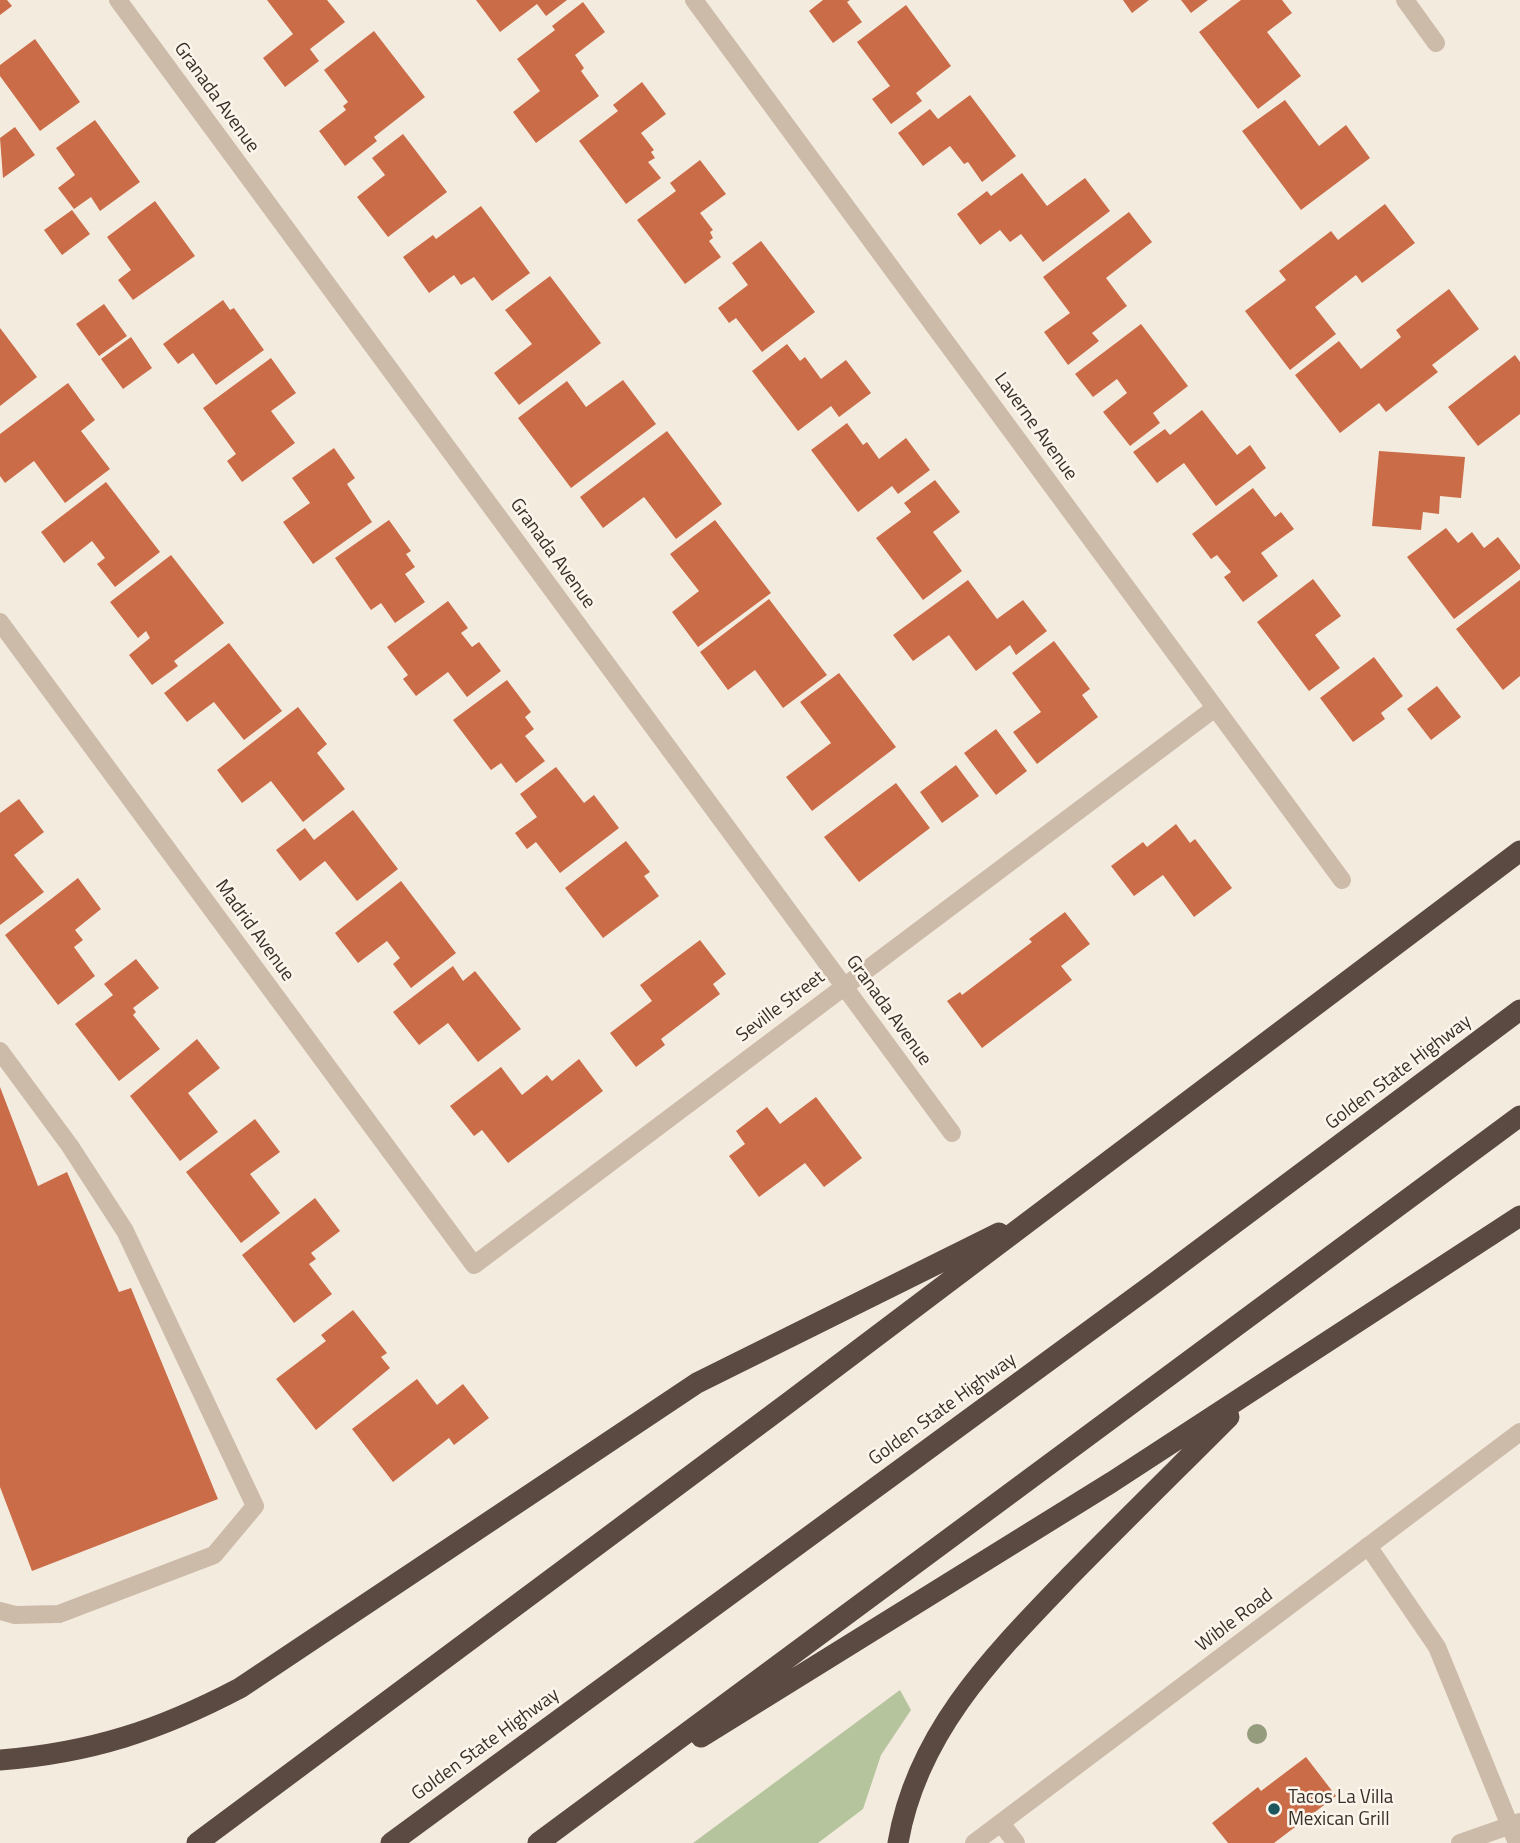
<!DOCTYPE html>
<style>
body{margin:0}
canvas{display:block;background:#f4ebdf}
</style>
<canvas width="1520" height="1843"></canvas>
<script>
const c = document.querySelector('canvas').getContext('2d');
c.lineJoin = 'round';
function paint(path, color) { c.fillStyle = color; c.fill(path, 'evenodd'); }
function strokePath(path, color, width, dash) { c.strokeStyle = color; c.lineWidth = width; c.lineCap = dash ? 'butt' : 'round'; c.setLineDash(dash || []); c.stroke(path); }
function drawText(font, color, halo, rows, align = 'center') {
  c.font = font + ' "Titillium Web",sans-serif'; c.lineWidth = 5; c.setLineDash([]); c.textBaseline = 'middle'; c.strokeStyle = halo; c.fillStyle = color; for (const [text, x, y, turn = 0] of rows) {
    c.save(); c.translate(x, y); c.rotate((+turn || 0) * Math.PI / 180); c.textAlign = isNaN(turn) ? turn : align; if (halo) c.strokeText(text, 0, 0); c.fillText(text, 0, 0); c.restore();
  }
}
paint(new Path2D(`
 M900,1690L911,1710L881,1755L863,1809L818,1843H693Z`), '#b6c49e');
paint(new Path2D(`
 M0,0H7L12,6L0,15Z
 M267,0H327L345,22L310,49L319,61L285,87L263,58L293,34Z
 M476,0H567L546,16L537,4L500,32Z
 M823,0H850L847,2L862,22L833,43L809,11Z
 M1123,0H1149L1132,13Z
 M1181,0H1208L1191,13Z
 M1241,0H1282L1292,13L1267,32L1301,76L1258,109L1199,32Z
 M583,2L605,32L575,55L584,68L581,71L599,96L536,143L513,112L540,91L517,59L555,30L552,26Z
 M906,5L951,66L916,93L922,101L891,124L872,99L890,86L857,42Z
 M374,31L425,97L374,137L377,141L345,166L319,131L346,110L343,106L348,102L324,70Z
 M35,39L80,102L40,131L0,76V65Z
 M642,82L666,114L641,133L654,150L651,152L655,158L648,162L661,178L626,204L579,141L618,111L613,105Z
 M970,95L1016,156L982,182L968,162L964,164L950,146L923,166L898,133L930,109L938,119Z
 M1285,100L1319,146L1346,125L1370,158L1301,210L1242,131Z
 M95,120L140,182L100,211L91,197L74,209L58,188L75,175L56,148Z
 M15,127L35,155L3,178L0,138Z
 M403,134L447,192L388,237L357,197L385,175L372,158Z
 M700,160L726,194L700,213L713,230L710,232L713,238L709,241L721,257L685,284L637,220L676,191L670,183Z
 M1022,173L1047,206L1085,178L1110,211L1043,262L1021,234L1010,242L1000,230L980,245L957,214L987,191L991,196Z
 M155,201L195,256L133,300L118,280L131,270L107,237Z
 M1385,204L1415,243L1362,283L1356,275L1315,307L1336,334L1290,370L1245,311L1286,280L1279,271L1331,231L1338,240Z
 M481,206L530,273L492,301L474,277L461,285L454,275L429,293L403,257L433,235L436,239Z
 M72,210L90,234L62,255L44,230Z
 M1129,212L1152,242L1106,278L1127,306L1092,333L1099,341L1068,365L1044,332L1070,313L1043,277Z
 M761,241L815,312L762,352L736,318L729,323L718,308L748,285L732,263Z
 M550,276L601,343L519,405L494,373L532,344L505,310Z
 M1449,289L1479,329L1432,365L1438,372L1386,412L1379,403L1340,433L1295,375L1339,341L1361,369L1401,337L1396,330Z
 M223,300L230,310L234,308L264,350L216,385L193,353L178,364L163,344Z
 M104,304L127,336L99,356L76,324Z
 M1141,324L1188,386L1153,413L1160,423L1130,446L1103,412L1127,393L1117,379L1093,397L1075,374Z
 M0,328L37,377L0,406Z
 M131,337L152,368L123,389L101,359Z
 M787,344L800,361L805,357L821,379L846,360L871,393L839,417L831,406L798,431L752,371Z
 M1515,355L1520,362V414L1478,446L1448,407Z
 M271,358L296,393L271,411L295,443L242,482L227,461L236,454L203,408Z
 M623,380L656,424L571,488L518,418L567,381L586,407Z
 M68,383L95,420L81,431L110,469L65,503L34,461L5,483L0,476V434Z
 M1202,410L1237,455L1250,445L1266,468L1216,506L1184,463L1157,483L1133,452L1165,429L1170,435Z
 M847,423L863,445L867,442L879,459L906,438L930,470L898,494L892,486L858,512L811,450Z
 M667,431L722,504L676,539L644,497L603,528L580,497Z
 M334,448L355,478L347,484L372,522L313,564L283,522L310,503L292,478Z
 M1379,451L1465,457L1461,498L1440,496L1439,514L1423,512L1421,530L1372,526Z
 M935,480L960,512L933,532L962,571L923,600L876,538L911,512L904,503Z
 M106,482L160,552L115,587L97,564L105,558L92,541L64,563L41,532Z
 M1253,488L1275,517L1281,512L1294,529L1261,553L1278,576L1243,602L1224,577L1231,572L1217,555L1211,559L1192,534Z
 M389,520L411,551L406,554L415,567L405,574L425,602L395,623L381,603L371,610L335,558Z
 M715,520L771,593L698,647L672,612L699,591L670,554Z
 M1446,528L1458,543L1472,532L1484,548L1498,537L1520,565V569L1454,619L1407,557Z
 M171,555L224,623L174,661L178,666L152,685L129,655L150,638L146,631L138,638L110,602Z
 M1313,579L1341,616L1315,635L1340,668L1309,691L1257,622Z
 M968,580L997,619L1023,600L1047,631L1016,655L1010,645L976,671L949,635L913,661L893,635Z
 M1520,580V676L1503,690L1456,629Z
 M769,599L827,675L783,708L755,670L728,690L700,652Z
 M448,601L468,628L461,633L472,647L479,642L501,671L467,697L448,672L416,696L403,679L408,675L387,647Z
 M1054,641L1090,689L1082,695L1098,717L1037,764L1013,732L1041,712L1012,673Z
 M229,643L282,711L244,740L214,702L187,722L164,693Z
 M1374,657L1403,696L1381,713L1385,719L1353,742L1320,698Z
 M839,673L896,747L812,811L786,777L831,743L800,702Z
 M507,680L531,712L525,717L534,729L525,736L545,761L516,783L501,763L491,770L453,720Z
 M1437,686L1461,717L1431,740L1407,709Z
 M298,707L327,744L317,753L345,789L303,822L271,781L242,803L217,770Z
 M996,729L1027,771L996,795L964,753Z
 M956,765L979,796L942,823L920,792Z
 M556,767L584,803L594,795L619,828L560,873L536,842L527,849L515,833L537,817L520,794Z
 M896,783L930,828L859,882L824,837Z
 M19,799L44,832L14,855L44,892L0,925V813Z
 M353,810L398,869L357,901L325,861L300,881L276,850L305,828L314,840Z
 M1176,824L1190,843L1195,839L1232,888L1194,917L1163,875L1134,896L1111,866L1143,842L1147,847Z
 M626,841L650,872L644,876L659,896L603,938L565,888Z
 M78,878L101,909L75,930L83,940L74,947L95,976L58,1005L5,935Z
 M401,881L456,953L411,988L393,964L400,958L387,941L358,963L335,933Z
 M1065,912L1090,944L1061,966L1072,980L982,1048L947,1001L960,992L962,995L1032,942L1029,939Z
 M700,940L726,974L713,984L720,994L661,1039L665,1045L636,1067L610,1033L652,1001L640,985Z
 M136,959L159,988L133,1008L136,1012L133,1015L160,1049L119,1081L75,1024L113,995L104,984Z
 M453,966L463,981L475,971L521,1029L478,1062L448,1023L419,1045L393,1012Z
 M197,1039L220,1068L188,1093L218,1132L180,1161L130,1096Z
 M579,1059L603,1091L508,1163L482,1130L474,1136L450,1106L501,1067L522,1095L547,1075L552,1081Z
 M0,1087L38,1186L67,1172L119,1292L131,1288L218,1499L32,1571L0,1487Z
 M816,1097L862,1158L824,1187L805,1163L759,1197L729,1156L745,1144L736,1131L767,1107L780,1124Z
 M255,1119L280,1152L250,1174L280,1213L241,1243L186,1172Z
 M315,1198L340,1231L311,1253L316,1259L309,1264L332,1294L294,1323L242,1255Z
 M353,1310L387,1353L381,1357L390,1368L316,1430L276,1379L326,1341L321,1335Z
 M417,1379L437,1405L463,1384L489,1418L454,1445L449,1438L393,1482L352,1429Z
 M1306,1757L1336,1796L1274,1843H1228L1212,1823L1258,1787L1261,1791Z`), '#ca6c47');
strokePath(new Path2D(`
 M0,1051L70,1146L125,1231L255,1506L214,1555L59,1614L15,1615L0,1611
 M1368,1546L1437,1647L1517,1843
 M1001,1823L1016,1843
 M1460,1843L1520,1822`), '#cdbbaa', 18);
strokePath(new Path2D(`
 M118,0L952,1133
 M694,0L1342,880
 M1405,0L1436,43
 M0,622L474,1265L1215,708`), '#cdbbaa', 18);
strokePath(new Path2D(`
 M974,1843L1520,1432`), '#cdbbaa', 18);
strokePath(new Path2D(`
 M701,1737L1112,1482L1520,1216
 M0,1760C91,1753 160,1730 240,1688L697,1383L999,1233
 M197,1843L788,1403L1520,851
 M391,1843L1156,1282L1520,1010
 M538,1843L1520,1116
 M898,1843C917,1731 995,1654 1071,1575C1123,1522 1176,1470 1229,1417`), '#5b4a41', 21);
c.fillStyle = '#959b7d';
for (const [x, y] of [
 [1257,1734]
]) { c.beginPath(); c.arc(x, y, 10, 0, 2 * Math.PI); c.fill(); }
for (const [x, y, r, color] of [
 [1274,1809,7,"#1d575e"]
]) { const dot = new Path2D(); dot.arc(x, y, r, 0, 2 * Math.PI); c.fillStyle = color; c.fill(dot); strokePath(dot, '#fbf5ec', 2.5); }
drawText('19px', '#3a302a', '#fbf5ec', [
 ["Granada Avenue",216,98,54],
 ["Laverne Avenue",1035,427,54],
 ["Granada Avenue",552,554,54],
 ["Madrid Avenue",254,931,54],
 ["Seville Street",781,1007,-37],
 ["Granada Avenue",888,1011,54],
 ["Golden State Highway",1399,1073,-37],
 ["Golden State Highway",943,1410,-36],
 ["Wible Road",1235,1621,-37],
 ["Golden State Highway",486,1745,-36]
]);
drawText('19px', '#3a302a', '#fbf5ec', [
 ["Tacos La Villa",1288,1798],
 ["Mexican Grill",1288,1820]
], 'left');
</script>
